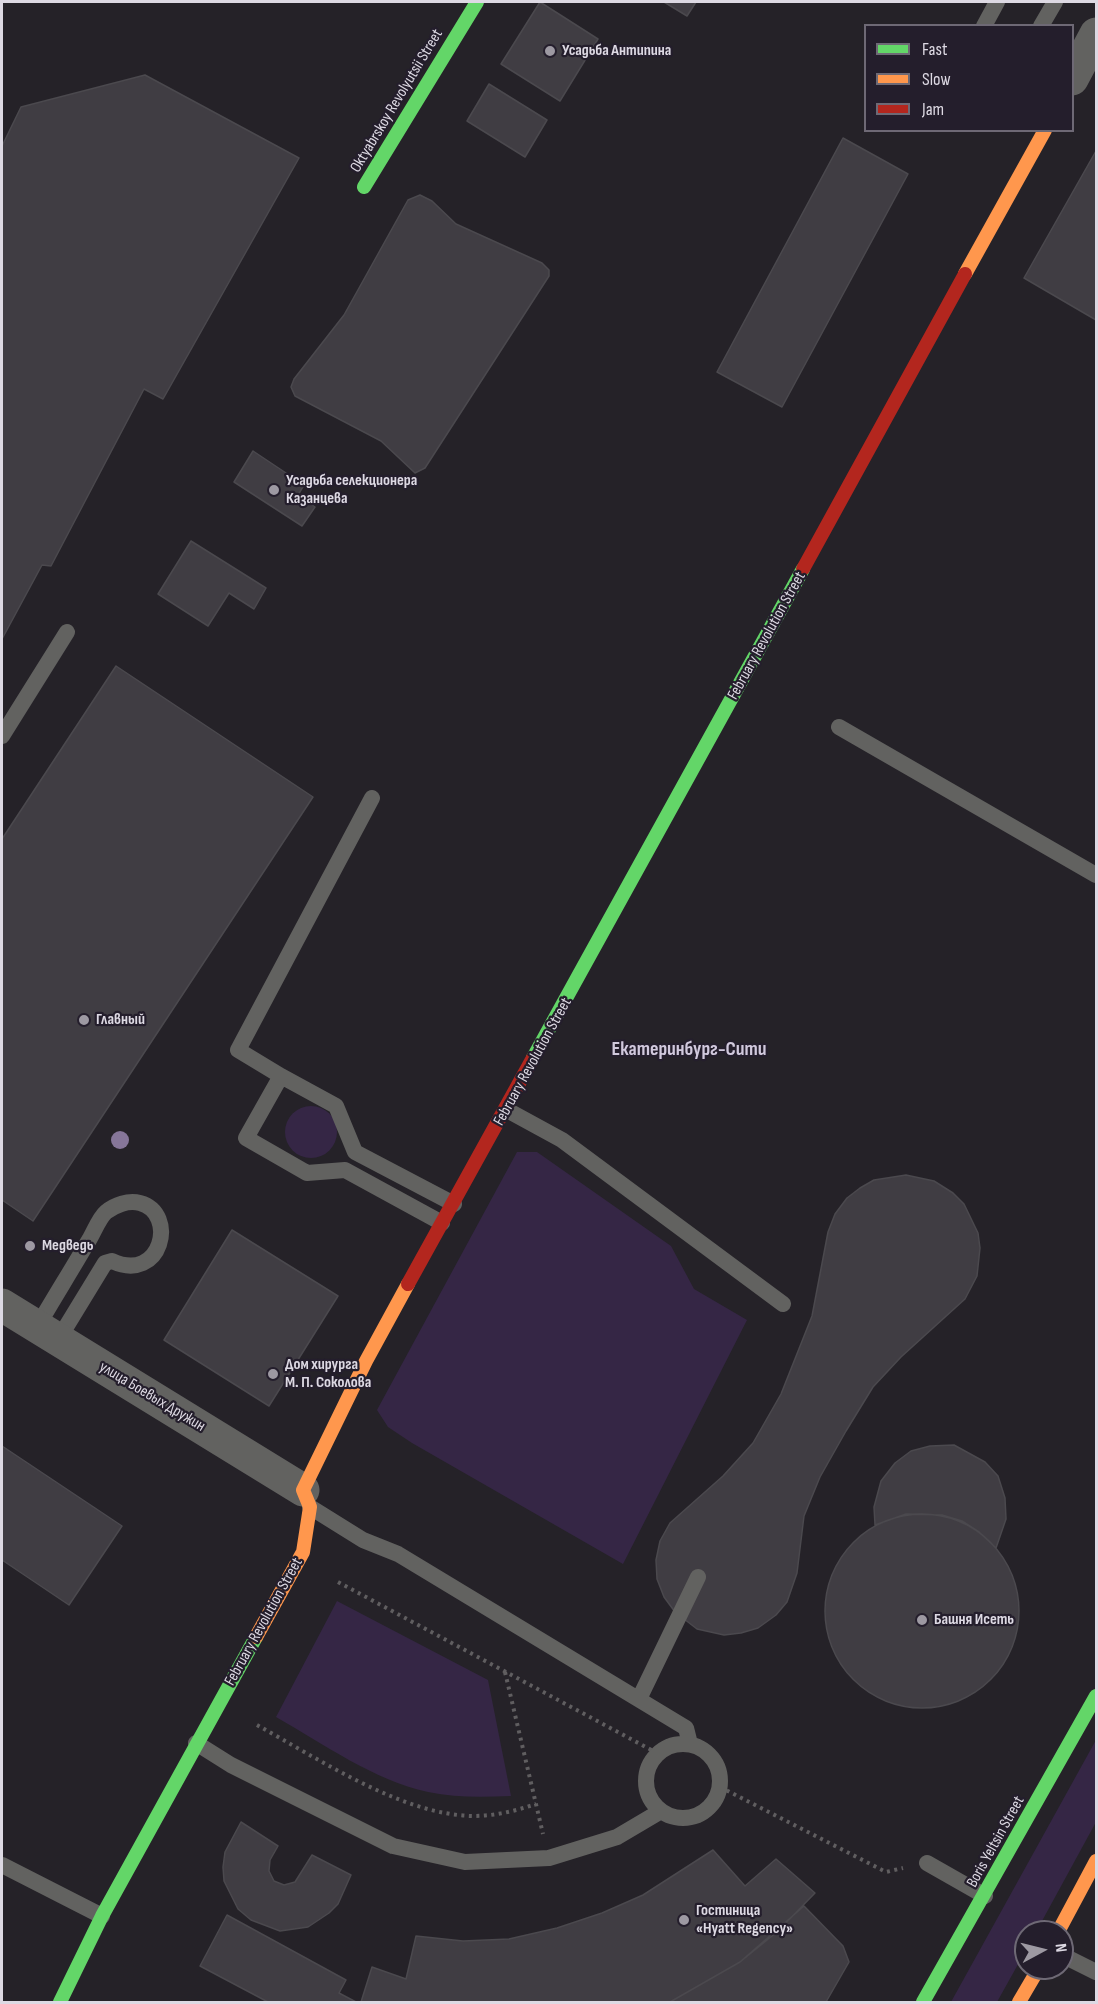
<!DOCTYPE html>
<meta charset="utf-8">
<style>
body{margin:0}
#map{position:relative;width:1098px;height:2004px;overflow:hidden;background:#252228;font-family:"Sofia Sans Condensed",sans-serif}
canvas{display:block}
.frame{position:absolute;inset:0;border:3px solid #ddd9e3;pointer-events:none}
.legend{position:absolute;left:864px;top:24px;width:210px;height:108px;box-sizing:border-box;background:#241e2c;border:2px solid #6e6975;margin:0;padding:8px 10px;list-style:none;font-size:18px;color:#ddd9e3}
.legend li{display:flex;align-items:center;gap:12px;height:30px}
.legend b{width:30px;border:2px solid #6e6975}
.north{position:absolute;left:1014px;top:1920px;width:60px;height:60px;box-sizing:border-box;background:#241e2c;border:2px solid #6e6975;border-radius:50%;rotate:83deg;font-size:16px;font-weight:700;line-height:24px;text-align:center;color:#ddd9e3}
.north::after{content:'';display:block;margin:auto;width:21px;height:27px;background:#9d99a2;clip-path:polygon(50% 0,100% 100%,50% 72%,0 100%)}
</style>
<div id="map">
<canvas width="1098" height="2004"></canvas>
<div class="frame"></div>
<ul class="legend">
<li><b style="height:8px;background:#63d668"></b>Fast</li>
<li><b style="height:8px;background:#ff974d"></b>Slow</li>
<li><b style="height:8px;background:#b3261e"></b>Jam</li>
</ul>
<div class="north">N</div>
</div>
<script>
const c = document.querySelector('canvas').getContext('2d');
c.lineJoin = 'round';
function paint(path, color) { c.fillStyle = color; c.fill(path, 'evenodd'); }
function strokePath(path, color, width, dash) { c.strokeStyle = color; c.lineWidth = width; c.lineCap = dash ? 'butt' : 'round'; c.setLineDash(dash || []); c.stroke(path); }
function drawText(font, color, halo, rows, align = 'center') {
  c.font = font + ' "Sofia Sans Condensed",sans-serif'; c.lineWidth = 4.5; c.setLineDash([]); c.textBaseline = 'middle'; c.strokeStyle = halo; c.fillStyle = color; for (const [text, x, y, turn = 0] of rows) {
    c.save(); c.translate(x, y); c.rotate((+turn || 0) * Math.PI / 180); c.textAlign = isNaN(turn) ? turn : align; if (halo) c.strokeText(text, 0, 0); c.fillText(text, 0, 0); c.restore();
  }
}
paint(new Path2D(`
 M285 1132a26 26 0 1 1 52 0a26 26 0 1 1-52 0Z
 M517,1152H537L671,1246L694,1289L747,1320L623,1564L412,1443L388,1427L377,1410Z
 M337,1601L488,1680L511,1796C483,1797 456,1798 428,1792C373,1780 324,1744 276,1717Z
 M1096,1740V1822L1036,1932H1026V1950L997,2002H951Z`), '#352645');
const building = new Path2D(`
 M540,2L598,39L560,101L501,64Z
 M664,2H696L687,16Z
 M145,75L299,158L163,399L144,389L51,566L42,565L2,639V146L21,107Z
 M489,84L547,120L525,157L467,121Z
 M843,138L908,174L782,407L717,372Z
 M1096,151V320L1024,278Z
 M420,195L432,201L456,224L542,263L549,270V276L425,468L415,473L381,441L295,396L291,387L294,379L344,315L408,200Z
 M253,451L304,485L298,495L315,507L302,526L234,482Z
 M191,541L266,588L254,609L229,593L208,626L158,594Z
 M116,666L313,797L33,1221L2,1200V839Z
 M906,1175L934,1181L953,1193L964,1204L978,1233L980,1248L977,1276L965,1299L901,1357L873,1387L846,1431L820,1477L804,1516L797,1573L787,1602L776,1615L758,1628L741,1633L724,1635L697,1629L675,1612L664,1597L657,1579L656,1560L660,1541L670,1523L723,1476L753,1443L781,1394L812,1316L828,1232L835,1214L847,1198L860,1188L874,1180Z
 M232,1230L338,1296L269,1406L164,1340Z
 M954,1445L985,1462L998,1476L1005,1498L1006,1519L996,1548L979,1532L962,1521L942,1515L906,1514L875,1525L874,1507L881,1481L895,1463L911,1451L930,1446Z
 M2,1446L122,1526L69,1605L2,1560Z
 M825 1611a97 97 0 1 1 194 0a97 97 0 1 1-194 0Z
 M241,1822L278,1846L270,1860L269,1871L274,1881L284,1885L295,1882L312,1855L351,1875L338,1904L329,1913L308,1927L280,1931L251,1920L238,1909L224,1881L223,1867L225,1852Z
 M713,1850L745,1886L776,1859L815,1893L777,1932L740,1962L670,2002H361L372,1967L406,1979L416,1936L463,1941L509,1939L557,1928L602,1913L643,1895Z
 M804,1906L843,1946L849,1962L826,2002H670L740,1962Z
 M227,1915L346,1980L339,1993L356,2002H268L200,1966Z`);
paint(building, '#403d43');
strokePath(building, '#4b494e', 1.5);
strokePath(new Path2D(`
 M338,1582L657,1753
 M505,1672L543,1834
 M257,1725C319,1759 402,1815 473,1816C495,1816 515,1811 536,1804
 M720,1787L886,1872L903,1868`), '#605e60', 4, [3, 4.5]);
strokePath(new Path2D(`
 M984,26L997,2
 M1041,26L1055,2
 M839,727L1096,875
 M2,736L67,632
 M281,1076L238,1050L372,798
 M507,1110L562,1140L783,1304
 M442,1223L345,1170L307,1173L246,1138L281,1076L336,1106L355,1152L454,1204
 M37,1327C54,1298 72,1269 89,1240C94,1232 99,1218 106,1212C115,1205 128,1200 140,1203C178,1213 162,1284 112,1261L105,1263L58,1340
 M310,1507L363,1540L398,1554L686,1728L690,1744
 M639,1699L698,1577
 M196,1743L231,1765L393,1846L465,1862L549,1858L617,1837L661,1811
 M646 1781a37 37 0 1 1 74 0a37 37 0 1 1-74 0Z
 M927,1863L985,1896
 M2,1865L102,1916
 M1062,1955L1096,1972`), '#626260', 16);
strokePath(new Path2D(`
 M1072,79L1096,34
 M2,1305L303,1490`), '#626260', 33);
strokePath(new Path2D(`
 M364,187L477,2
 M533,1058L803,569
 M60,2002L102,1916L256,1637
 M923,2002L1096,1696`), '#63d668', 14);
strokePath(new Path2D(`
 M965,274L1045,130
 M256,1637L303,1552L310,1507L303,1490L366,1361L408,1284
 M1058,1932L1096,1861
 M1019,2002L1039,1968`), '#ff974d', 14);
strokePath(new Path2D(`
 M803,569L965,274
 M408,1284L533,1058`), '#b3261e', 14);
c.fillStyle = '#867699';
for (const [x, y] of [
 [120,1140]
]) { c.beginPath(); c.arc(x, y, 9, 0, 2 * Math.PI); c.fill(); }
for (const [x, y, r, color] of [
 [550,51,6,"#9d99a2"],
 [274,490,6,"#9d99a2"],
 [84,1020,6,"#9d99a2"],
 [30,1246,6,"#9d99a2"],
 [273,1374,6,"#9d99a2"],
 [922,1620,6,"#9d99a2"],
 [684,1920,6,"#9d99a2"]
]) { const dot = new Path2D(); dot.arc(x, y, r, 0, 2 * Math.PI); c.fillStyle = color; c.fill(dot); strokePath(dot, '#241e2c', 2); }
drawText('bold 16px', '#ddd9e3', '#241e2c', [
 ["Усадьба Антипина",562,51],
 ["Усадьба селекционера",286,481],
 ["Казанцева",286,499],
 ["Главный",96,1020],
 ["Медведь",42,1246],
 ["Дом хирурга",285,1365],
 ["М. П. Соколова",285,1383],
 ["Башня Исеть",934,1620],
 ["Гостиница",696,1911],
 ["«Hyatt Regency»",696,1929]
], 'left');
drawText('16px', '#ddd9e3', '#241e2c', [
 ["Oktyabrskoy Revolyutsii Street",397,101,-59],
 ["February Revolution Street",767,636,-61],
 ["February Revolution Street",533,1062,-61],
 ["улица Боевых Дружин",152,1397,31],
 ["February Revolution Street",264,1622,-61],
 ["Boris Yeltsin Street",996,1842,-61]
]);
drawText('bold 20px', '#d1c9dd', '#241e2c', [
 ["Екатеринбург-Сити",689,1050]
]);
</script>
